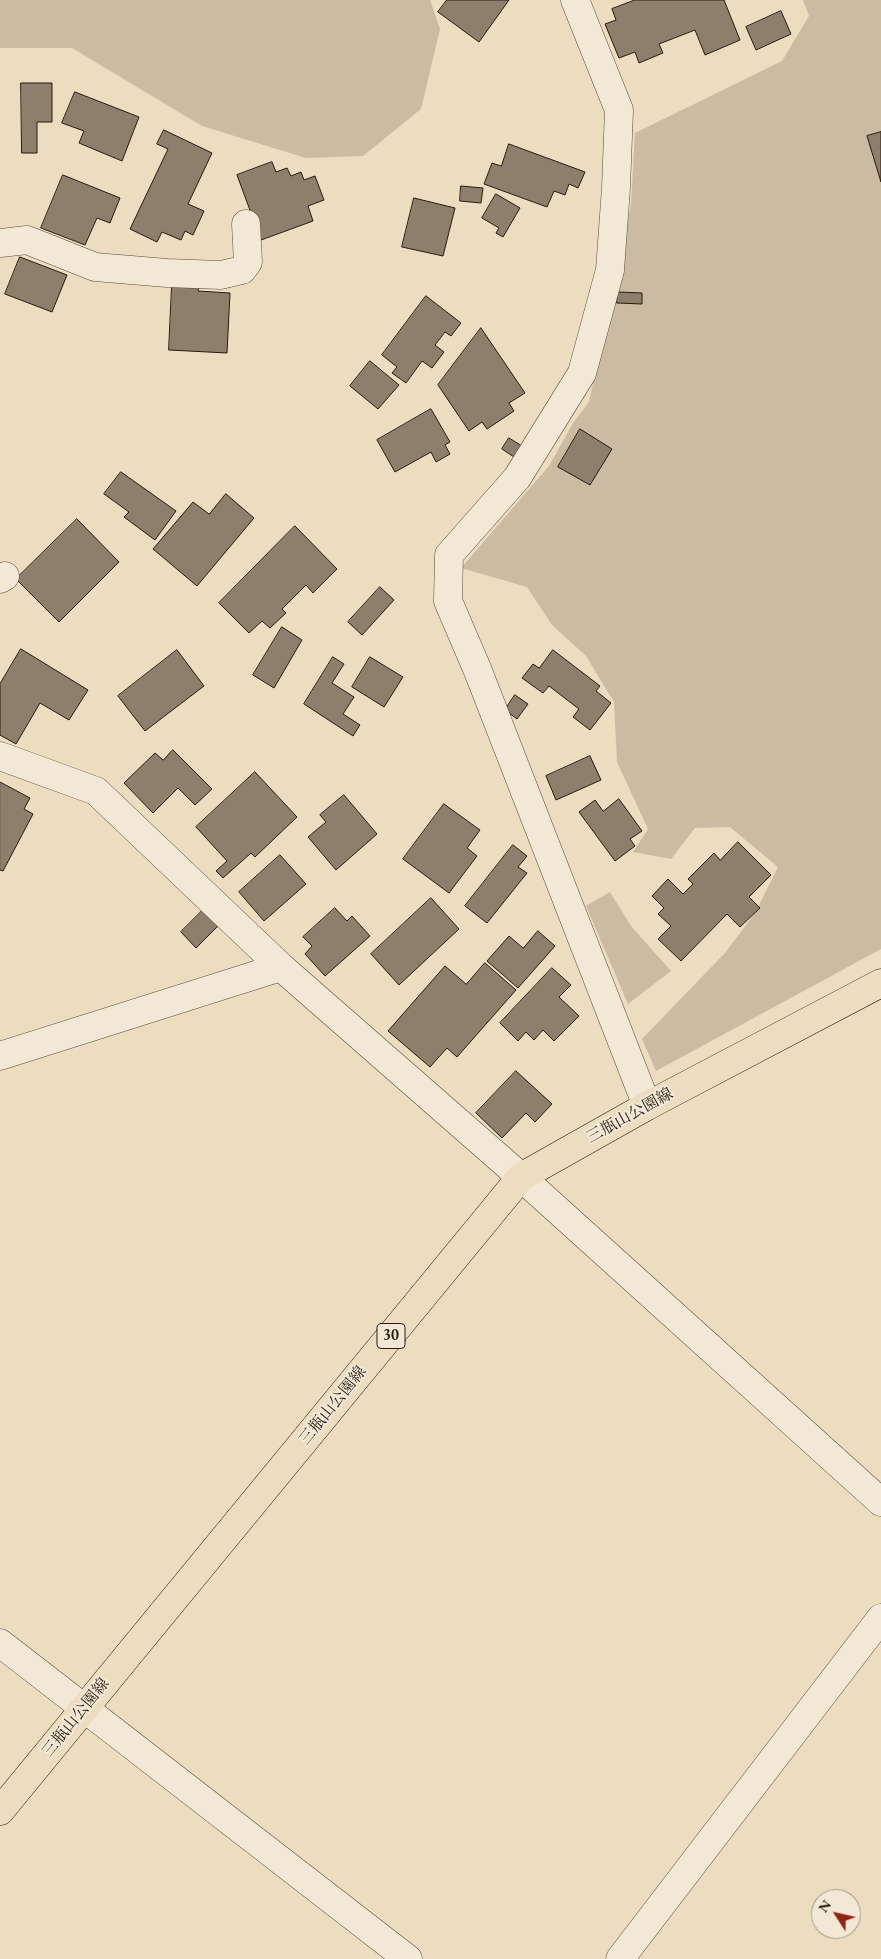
<!DOCTYPE html>
<meta charset="utf-8">
<style>
body{margin:0}
#map{position:relative;width:881px;height:1959px;overflow:hidden;background:#ecdcc0;font-family:"EB Garamond",serif}
canvas{display:block}
.north{position:absolute;left:811px;top:1889px;width:50px;height:50px;box-sizing:border-box;background:#f3e8d6;border:1px solid #a19687;border-radius:50%;rotate:305deg;font-size:14px;font-weight:700;line-height:20px;text-align:center;color:#261b10}
.north::after{content:'';display:block;margin:auto;width:18px;height:22px;background:#8f2418;clip-path:polygon(50% 0,100% 100%,50% 72%,0 100%)}
</style>
<div id="map">
<canvas width="881" height="1959"></canvas>
<div class="north">N</div>
</div>
<script>
const c = document.querySelector('canvas').getContext('2d');
c.lineJoin = 'round';
function paint(path, color) { c.fillStyle = color; c.fill(path, 'evenodd'); }
function strokePath(path, color, width, dash) { c.strokeStyle = color; c.lineWidth = width; c.lineCap = dash ? 'butt' : 'round'; c.setLineDash(dash || []); c.stroke(path); }
function drawText(font, color, halo, rows, align = 'center') {
  c.font = font + ' "EB Garamond","Noto Serif JP",serif'; c.lineWidth = 4; c.setLineDash([]); c.textBaseline = 'middle'; c.strokeStyle = halo; c.fillStyle = color; for (const [text, x, y, turn = 0] of rows) {
    c.save(); c.translate(x, y); c.rotate((+turn || 0) * Math.PI / 180); c.textAlign = isNaN(turn) ? turn : align; if (halo) c.strokeText(text, 0, 0); c.fillText(text, 0, 0); c.restore();
  }
}
paint(new Path2D(`
 M0,0H430L440,29L421,109L363,156L306,158L202,126L72,48H0Z
 M803,0H881V949L656,1071L642,1039L725,953L755,913L778,867L730,827L695,828L671,859L633,852L648,829L617,762L614,702L586,656L552,625L527,587L461,568L549,466L573,423L589,402L631,205L635,133L782,61L809,16Z
 M610,892L631,926L671,971L628,1004L586,906Z`), '#cabba2');
const building = new Path2D(`
 M447,0H509L479,42L438,12Z
 M635,0H724L740,40L705,55L695,30L659,44L663,53L639,63L635,52L619,58L605,24L616,20L612,9Z
 M781,11L791,34L756,50L746,27Z
 M21,83H52V122H37V153H22Z
 M75,92L139,117L122,161L79,143L84,131L62,123Z
 M164,130L212,153L188,204L204,211L193,235L185,231L181,240L162,232L157,242L130,229L168,149L157,144Z
 M881,132V182L867,136Z
 M509,144L585,172L578,188L569,184L565,195L554,191L547,207L484,184L492,163L501,166Z
 M272,162L276,172L287,168L291,176L301,172L304,180L315,176L324,200L308,206L313,221L261,240L237,175Z
 M63,175L120,198L110,223L97,218L85,245L41,228Z
 M461,186L483,188L481,203L460,201Z
 M496,194L520,208L503,237L496,233L499,228L482,218Z
 M414,198L455,208L443,256L402,247Z
 M20,257L67,275L52,312L5,294Z
 M172,285L199,286L198,291L230,293L227,353L169,350Z
 M618,292L642,293V304L617,303Z
 M426,296L461,323L451,336L445,332L435,345L444,352L432,368L422,361L406,383L392,373L397,367L382,355Z
 M481,328L525,393L509,403L514,411L487,429L482,422L469,431L438,385Z
 M370,361L399,385L378,409L350,386Z
 M431,409L450,442L445,445L450,454L436,462L431,452L395,472L377,440Z
 M580,429L612,449L590,485L558,467Z
 M509,438L522,446L514,457L502,449Z
 M121,472L176,511L155,540L124,517L129,512L104,494Z
 M226,494L254,518L197,586L153,549L193,502L209,514Z
 M77,519L119,562L59,622L16,579Z
 M295,526L337,569L313,593L306,585L282,609L286,613L270,628L262,621L249,633L219,603Z
 M380,587L394,600L362,635L348,622Z
 M282,627L302,640L274,688L253,675Z
 M21,649L88,690L69,720L40,703L16,744L0,735V684Z
 M177,650L204,686L145,731L118,696Z
 M553,650L600,686L596,691L611,703L590,730L573,717L579,709L549,686L543,693L522,678L533,664L539,668Z
 M333,657L344,664L332,683L354,697L343,714L360,725L353,736L304,704Z
 M370,657L403,677L384,707L352,687Z
 M515,695L528,704L517,719L505,710Z
 M173,750L212,789L195,805L178,788L153,813L124,783L155,753L163,760Z
 M590,756L601,780L556,800L546,776Z
 M255,772L297,817L255,857L251,853L223,878L216,871L227,861L196,827Z
 M0,782L30,798L24,809L33,814L3,871L0,870Z
 M344,795L377,834L336,870L308,837L326,822L320,815Z
 M619,799L642,831L630,839L635,846L615,861L579,812L595,800L603,811Z
 M444,804L480,830L467,848L477,856L449,893L403,859Z
 M738,842L771,875L749,897L760,908L740,927L727,914L681,961L658,939L671,926L658,914L664,908L652,896L668,879L683,894L693,884L688,879L714,853L720,860Z
 M513,845L527,856L518,867L527,873L487,923L465,906Z
 M280,855L306,884L264,921L239,892Z
 M431,898L459,929L399,985L371,954Z
 M335,908L347,921L352,916L370,936L325,976L305,954L312,946L303,937Z
 M203,910L218,926L196,948L181,932Z
 M538,931L555,946L518,988L487,961L509,936L523,948Z
 M485,963L516,990L457,1057L447,1048L430,1067L388,1031L445,966L466,984Z
 M552,968L571,985L559,997L579,1016L554,1041L543,1030L534,1040L526,1032L518,1041L500,1023Z
 M516,1071L552,1104L535,1122L526,1113L502,1138L476,1113Z`);
paint(building, '#8d7f6c');
strokePath(building, '#261b10', 1);
const minor = new Path2D(`
 M575,0L619,110L616,188L610,270L582,373L517,478L449,555L448,601L478,671L647,1106
 M0,243L27,240L95,267L167,273L221,275L242,270L248,262L246,224
 M0,579L5,576
 M0,756L96,791L281,967L521,1177L881,1502
 M0,1056L281,967
 M0,1643L408,1959
 M620,1959L881,1618`);
const primary = new Path2D(`
 M0,1811L521,1177L647,1106L881,983`);
strokePath(minor, '#584b3c', 29);
strokePath(primary, '#261b10', 29);
strokePath(minor, '#f3e8d6', 28);
strokePath(primary, '#ecdcc0', 28);
for (const [x, y, w] of [
 [391,1336,28]
]) { const box = new Path2D(); box.roundRect(x - w / 2, y - 12.5, w, 25, 4); c.fillStyle = '#f3e8d6'; c.fill(box); strokePath(box, '#261b10', 1); }
drawText('bold 15px', '#261b10', null, [
 ["30",391,1336]
]);
drawText('16px', '#261b10', '#f3e8d6', [
 ["三瓶山公園線",630,1116,-29],
 ["三瓶山公園線",333,1406,-51],
 ["三瓶山公園線",76,1718,-51]
]);
</script>
